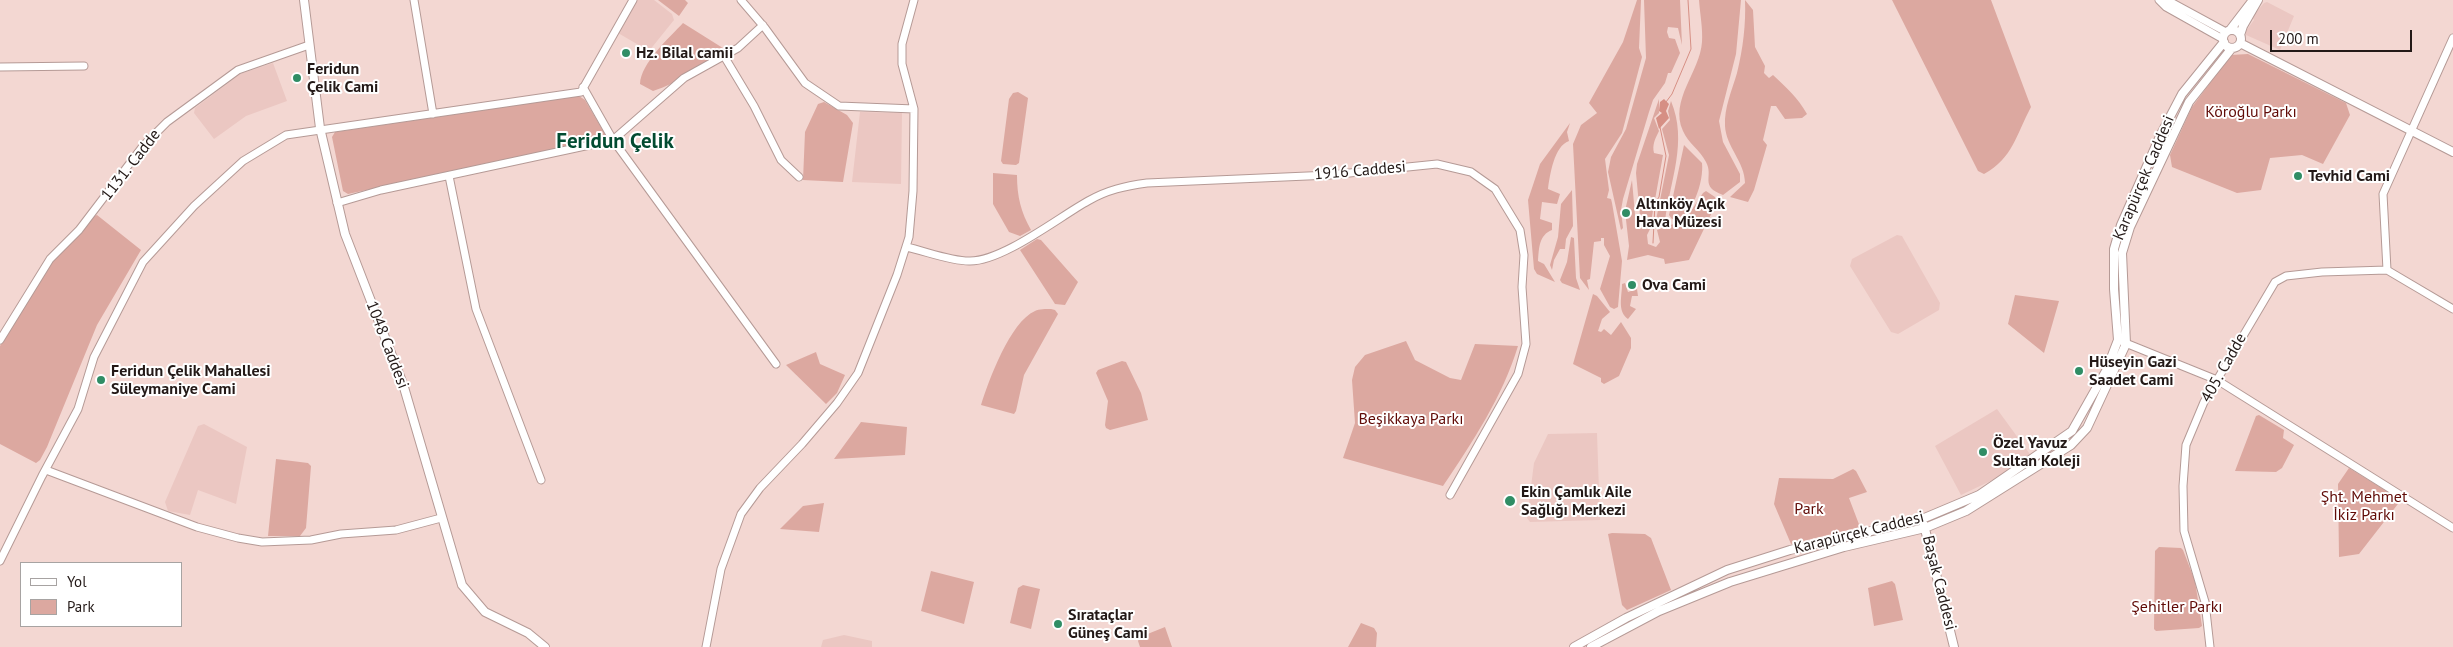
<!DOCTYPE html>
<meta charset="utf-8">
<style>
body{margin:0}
#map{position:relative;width:2453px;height:647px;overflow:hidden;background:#f3d7d2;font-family:"PT Sans",sans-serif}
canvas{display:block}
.legend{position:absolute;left:20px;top:562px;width:162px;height:65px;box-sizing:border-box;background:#fff;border:1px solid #a7a3a2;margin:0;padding:6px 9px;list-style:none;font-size:15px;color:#231917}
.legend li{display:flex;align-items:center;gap:10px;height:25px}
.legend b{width:25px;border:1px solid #a7a3a2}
.scale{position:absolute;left:2270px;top:30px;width:142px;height:22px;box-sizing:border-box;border:2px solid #231917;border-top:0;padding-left:6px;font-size:15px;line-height:18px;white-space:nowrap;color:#231917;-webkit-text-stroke:4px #fff;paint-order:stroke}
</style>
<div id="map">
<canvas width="2453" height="647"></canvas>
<ul class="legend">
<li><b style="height:6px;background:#fff"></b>Yol</li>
<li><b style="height:14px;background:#dca8a0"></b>Park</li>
</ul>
<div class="scale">200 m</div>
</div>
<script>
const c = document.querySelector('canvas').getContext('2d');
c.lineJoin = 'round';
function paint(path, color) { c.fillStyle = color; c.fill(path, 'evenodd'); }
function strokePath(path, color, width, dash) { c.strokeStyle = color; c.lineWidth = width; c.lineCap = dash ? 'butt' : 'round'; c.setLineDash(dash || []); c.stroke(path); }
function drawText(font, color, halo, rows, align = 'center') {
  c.font = font + ' "PT Sans",sans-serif'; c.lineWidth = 4; c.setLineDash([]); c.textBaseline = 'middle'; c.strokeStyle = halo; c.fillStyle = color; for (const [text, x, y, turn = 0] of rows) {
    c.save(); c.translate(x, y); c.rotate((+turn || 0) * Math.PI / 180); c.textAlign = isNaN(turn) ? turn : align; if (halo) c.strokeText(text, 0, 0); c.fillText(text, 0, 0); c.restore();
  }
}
paint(new Path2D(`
 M637,0H654L672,14L674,20L649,51L618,33Z
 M2267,2L2294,16L2280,50L2246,35V31L2254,20L2252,17L2264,3Z
 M273,63L287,101L246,116L214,139L194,113L195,108L240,74Z
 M860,112L902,113L901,184L852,182Z
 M1897,235L1902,236L1940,303L1939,310L1898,334L1891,332L1850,266L1852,259Z
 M1997,409L2032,457L1999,477L1961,495L1935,446Z
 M204,424L247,447L236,504L198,490L190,515L168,511L165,502L198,426Z
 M1597,433L1600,520L1530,522L1527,518L1534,463L1548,434Z
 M844,635L872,641V647H821L823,640Z`), '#ebc7c2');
paint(new Path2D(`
 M658,0H685L688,3L679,16Z
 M1637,0H1641L1639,48L1642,57L1622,133L1605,159L1609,190L1607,198L1611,199L1612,203L1622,261L1618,307L1614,309L1610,307L1600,289L1610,256L1604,245V238H1601V241L1594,242L1590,279L1587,280L1589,290L1580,278L1573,144L1581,125L1597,113L1589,103L1623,42Z
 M1644,0H1680L1682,45L1678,28L1668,27L1667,32L1669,38L1675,39L1680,53L1671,73H1668L1665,83L1653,100L1649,112L1623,199L1621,210L1623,228L1621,230L1608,172L1611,157L1626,129L1646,58Z
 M1699,0H1741L1736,54L1719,121L1723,142L1740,174V182L1723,195C1699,186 1714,177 1706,162C1700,150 1688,143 1683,131C1669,100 1700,72 1702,42C1703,29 1700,14 1699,0Z
 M1745,0L1753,10L1755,47L1765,66L1764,73L1769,78L1773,75C1786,87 1798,98 1807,114L1802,118L1785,119L1776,106H1771L1763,140L1767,145L1754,190L1748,202L1730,197L1745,183C1745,162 1726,147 1725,126C1724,108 1732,90 1737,73C1743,49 1746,24 1745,0Z
 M1892,0H1991L2031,107C2016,135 2013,158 1984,174L1978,171Z
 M683,23L726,50C705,68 679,82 653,91L640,84C641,63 669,38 683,23Z
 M2248,54L2346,103L2350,115L2323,164L2302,155L2270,158L2261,190L2237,193L2172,167L2170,155L2192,107L2231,55Z
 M1018,92L1028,98L1019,163L1016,165L1003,164L1001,161L1009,99L1013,93Z
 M579,96L585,100L605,134L604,139L348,194L343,191L332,137L335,132Z
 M1659,99V113L1654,118L1659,131C1655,139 1652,145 1654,153L1663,155L1651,222L1645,221L1640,216L1636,173L1637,164Z
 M1671,101C1688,142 1670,180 1665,221L1659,222L1656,220L1669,155L1662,129L1670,120L1668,111Z
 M824,102L847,115L853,123L843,182L803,180L805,132L818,104Z
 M1570,123L1567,132L1569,141C1554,146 1550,175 1548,189L1560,194L1557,204L1542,202L1540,219L1552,223V230C1539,235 1539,248 1538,261L1544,264L1555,282L1537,274L1534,269L1528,200L1540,164Z
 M1684,145L1702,163C1704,180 1693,219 1672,219L1669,215Z
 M993,173L1017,175C1017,197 1021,212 1031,230L1020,236L1009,232L993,204Z
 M1632,180L1635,215L1638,222L1651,227L1647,235L1648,244L1656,247L1660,242L1657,230L1679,222L1687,217L1703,193L1706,191L1715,197L1716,204L1689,260L1665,264L1664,259L1648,255L1627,260L1629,246L1625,211Z
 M1572,190L1573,226L1566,239L1565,249H1560L1554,260L1552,270L1550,265L1558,237L1561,204Z
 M97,215L141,250L97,325L47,447L40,460L36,463L0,444V346L29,295L54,260L92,217Z
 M1571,237L1574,238L1576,278L1580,290L1562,283L1560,280L1567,262Z
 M1037,239L1041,240L1078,282L1065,305L1055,304L1020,250Z
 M1625,283L1628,292L1637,289L1638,296H1632L1630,306L1636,309L1628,319C1617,311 1622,297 1622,284Z
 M1593,294L1597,296L1610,312L1602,319L1598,331L1601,332L1604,329L1611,335L1621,322L1631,338V348L1619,376L1604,384L1601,382V378L1573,364Z
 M2015,295L2059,301L2044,353L2008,324Z
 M1051,309L1055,310L1058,314L1024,375L1016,411L1014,414L981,405C989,380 1010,322 1035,311C1039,309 1046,309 1051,309Z
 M1406,341L1415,360L1450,378L1461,380L1475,344L1518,346C1503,396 1472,443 1443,486L1343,458L1355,423L1352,380L1355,367L1365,355Z
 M816,352L820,364L845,375L837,393L826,404L786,365Z
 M1122,361L1126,362L1141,393L1148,420L1110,430L1106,428L1105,425L1108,401L1096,373L1098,370Z
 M2259,415L2284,430L2283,438L2294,445L2282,468L2276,472L2235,471L2256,416Z
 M861,422L907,427L905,455L834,459Z
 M276,459L308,463L311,466L306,528L300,536H268Z
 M2349,468L2401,500L2359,554L2339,557L2338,484Z
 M1853,469L1856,471L1867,492L1849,498L1860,527L1791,544L1774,504L1779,478L1833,479Z
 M824,503L819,532L780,529L803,506Z
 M1612,533L1645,534L1651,538L1671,590L1627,610L1622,605L1608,534Z
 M2159,547L2181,548L2183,550L2195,581L2202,626L2199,628L2156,631L2154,629L2155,551Z
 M931,571L974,582L964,624L921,611Z
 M1892,581L1895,584L1903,620L1874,626L1868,588Z
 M1023,585L1040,589L1031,629L1010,623L1018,588Z
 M1361,623L1374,628L1377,633L1376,647H1348Z
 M1165,627L1172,647H1140L1138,641L1140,637Z`), '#dca8a0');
paint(new Path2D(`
 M1664,99L1669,104L1666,111L1669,118L1659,129L1656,118L1662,113L1659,111L1660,102Z`), '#d68f84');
strokePath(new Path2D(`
 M1666,102L1672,94L1691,49L1688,0
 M1653,243L1655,203L1659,197L1666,156L1660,127`), '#d68f84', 1);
const tertiary = new Path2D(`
 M414,0L433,114
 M741,0L765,28L805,83L839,106L914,109
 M2159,0L2166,7L2223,39
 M2167,0L2226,32
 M724,56L754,106L781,160L799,177
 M0,67L84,66
 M583,87L613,140L776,364
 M449,176L476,309L541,480
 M337,203L381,190L613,140L684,78L738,48L763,25
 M906,247C925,251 950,261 969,261C1002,262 1059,217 1088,201C1107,190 1125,186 1147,183L1330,175L1437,164L1471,172L1495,189L1520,230L1524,255L1522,287L1526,344L1518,374L1450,495
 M2387,270L2383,194L2453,38
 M0,340L50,259L79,230L143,146L167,122L238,70L309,45
 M2123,342L2217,380L2453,528
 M46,470L197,527L238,538L262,542L311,540L341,534L396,530L441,518
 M0,561L42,476L78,409L94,357L143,262L194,206L243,161L286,135L581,92L633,0
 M706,647L721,569L741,514L760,488L802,444L837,403L858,373L897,275L909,237L913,191L914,109L902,64V44L914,0
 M2210,647L2205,602L2184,531L2183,486L2186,445L2204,402L2275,282L2286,276L2322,272L2387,270L2453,309`);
const secondary = new Path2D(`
 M304,0L320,128L345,234L403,384L462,585L485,612L528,633L545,647
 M2230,30L2253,0
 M2223 39a9 9 0 1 1 18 0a9 9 0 1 1-18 0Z
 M2240,35L2243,26L2258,0
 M2240,43L2453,152
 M1924,525L1954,647
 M1574,647L1626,618L1727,570L1790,550L1922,519L1979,495L2072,431L2106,371L2118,340L2114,289V249L2121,225L2161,134L2182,94L2224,42
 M1591,647L1659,611L1730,582L1844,547L1925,528L1966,511L2071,445L2087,428L2126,344L2122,253L2130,227L2189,102L2232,48`);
strokePath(tertiary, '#b59a96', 9);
strokePath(secondary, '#b59a96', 10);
strokePath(tertiary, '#fff', 7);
strokePath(secondary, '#fff', 8);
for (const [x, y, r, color] of [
 [626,53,5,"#308d65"],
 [297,78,5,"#308d65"],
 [2298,176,5,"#308d65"],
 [1626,213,5,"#308d65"],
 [1632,285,5,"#308d65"],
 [2079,371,5,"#308d65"],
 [101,380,5,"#308d65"],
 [1983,452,5,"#308d65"],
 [1510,501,6,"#308d65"],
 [1058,624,5,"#308d65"]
]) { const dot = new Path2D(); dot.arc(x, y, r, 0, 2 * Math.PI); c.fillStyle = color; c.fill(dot); strokePath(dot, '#fff', 2); }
drawText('bold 16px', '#231917', '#fff', [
 ["Hz. Bilal camii",636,53],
 ["Feridun",307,69],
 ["Çelik Cami",307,87],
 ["Tevhid Cami",2308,176],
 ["Altınköy Açık",1636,204],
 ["Hava Müzesi",1636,222],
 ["Ova Cami",1642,285],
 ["Hüseyin Gazi",2089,362],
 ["Saadet Cami",2089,380],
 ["Feridun Çelik Mahallesi",111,371],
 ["Süleymaniye Cami",111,389],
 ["Özel Yavuz",1993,443],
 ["Sultan Koleji",1993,461],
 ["Ekin Çamlık Aile",1521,492],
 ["Sağlığı Merkezi",1521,510],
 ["Sırataçlar",1068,615],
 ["Güneş Cami",1068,633]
], 'left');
drawText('16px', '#610b07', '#fff', [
 ["Köroğlu Parkı",2251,112],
 ["Beşikkaya Parkı",1411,419],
 ["Şht. Mehmet",2364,497],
 ["İkiz Parkı",2364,515],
 ["Park",1809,509],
 ["Şehitler Parkı",2177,607]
]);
drawText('16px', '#231917', '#fff', [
 ["1131. Cadde",131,165,-52],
 ["1916 Caddesi",1360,171,-5],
 ["Karapürçek Caddesi",2144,178,-67],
 ["1048 Caddesi",387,345,69],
 ["405. Cadde",2224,368,-61],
 ["Karapürçek Caddesi",1859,533,-14],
 ["Başak Caddesi",1939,583,76]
]);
drawText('bold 21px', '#024b31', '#fff', [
 ["Feridun Çelik",615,142]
]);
</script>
